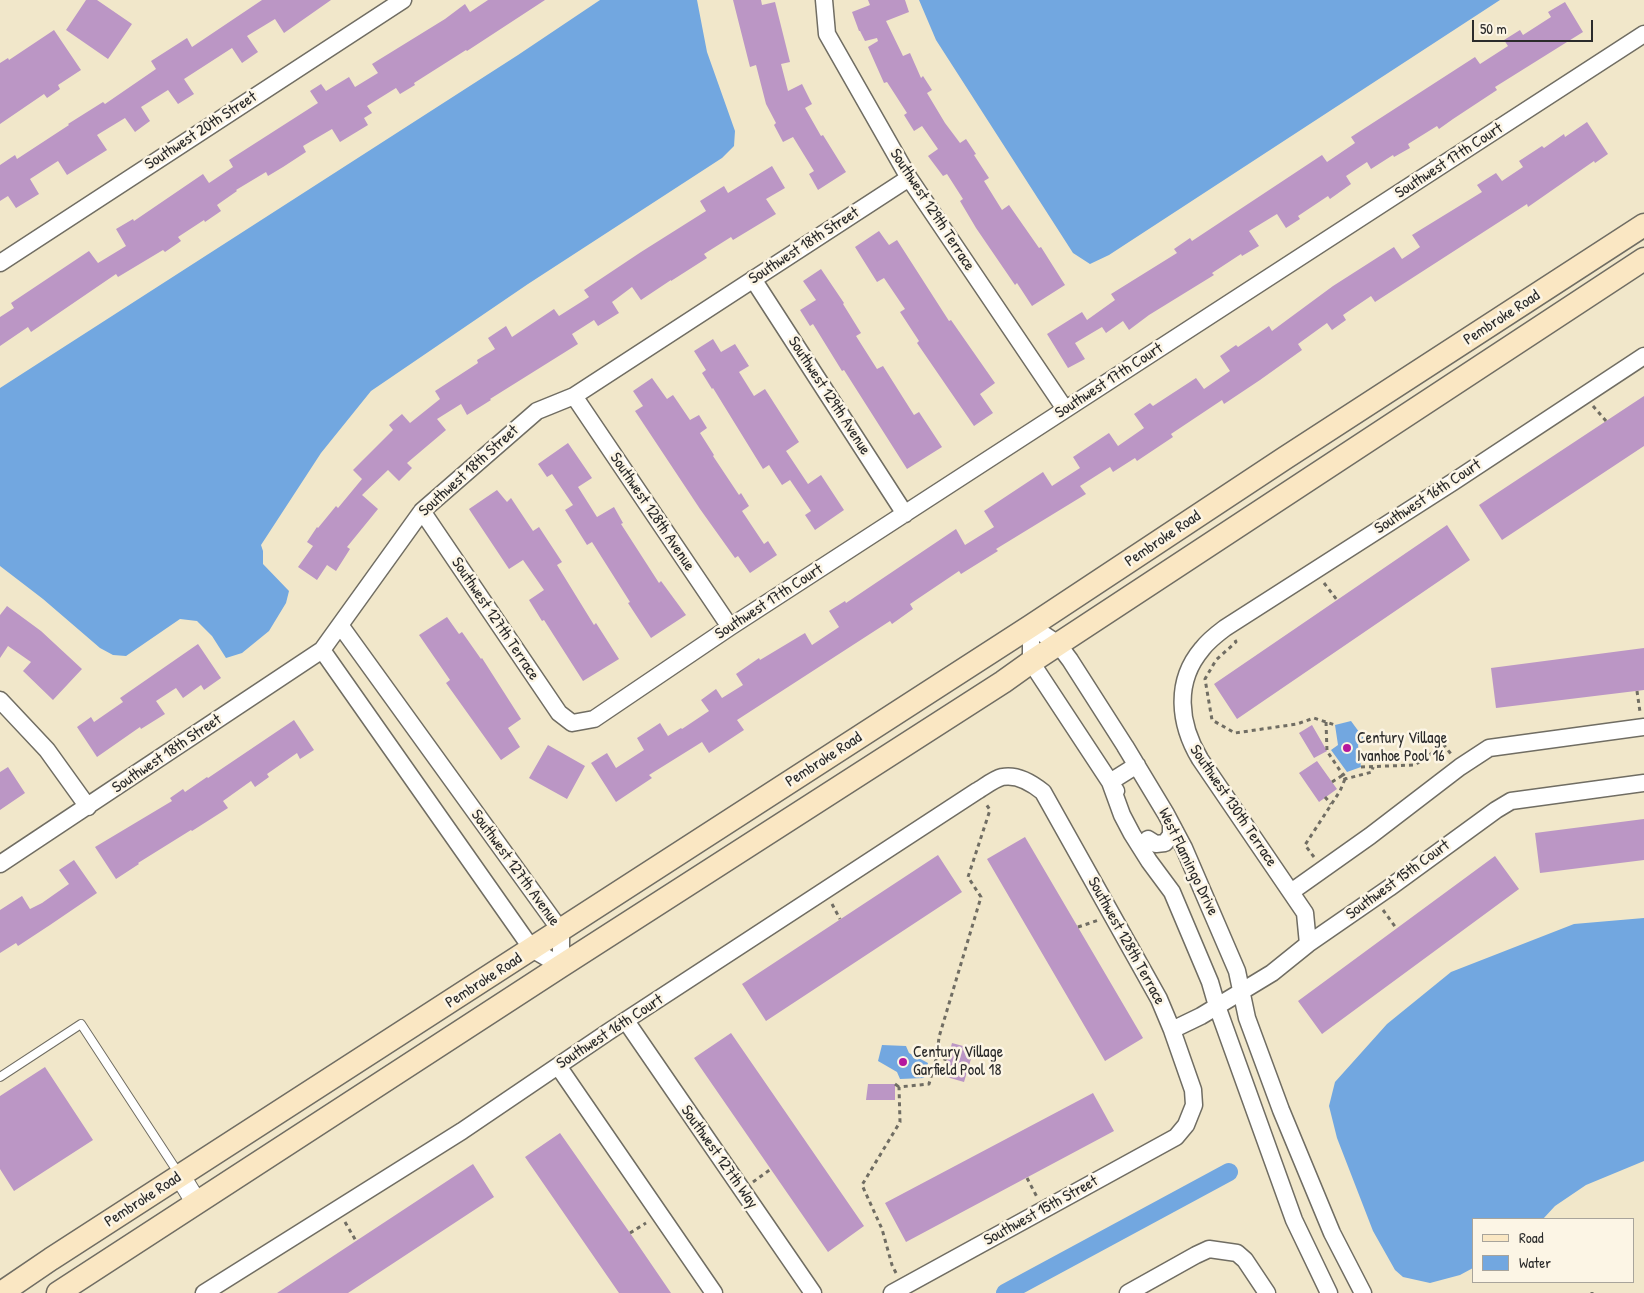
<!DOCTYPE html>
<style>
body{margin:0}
#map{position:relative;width:1644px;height:1293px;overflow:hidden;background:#f1e7ca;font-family:"Patrick Hand",sans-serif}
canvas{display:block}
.legend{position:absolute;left:1472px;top:1218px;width:162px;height:65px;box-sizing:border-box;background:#fcf5e5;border:1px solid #a8a49b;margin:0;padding:6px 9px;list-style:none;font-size:15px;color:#2b2b2b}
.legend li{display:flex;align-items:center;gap:10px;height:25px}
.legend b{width:25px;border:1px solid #a8a49b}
.scale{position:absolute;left:1472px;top:20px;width:121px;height:22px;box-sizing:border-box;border:2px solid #2b2b2b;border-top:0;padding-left:6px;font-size:15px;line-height:18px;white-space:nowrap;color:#2b2b2b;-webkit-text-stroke:4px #fcf5e5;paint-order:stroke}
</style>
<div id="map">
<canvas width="1644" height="1293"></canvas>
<ul class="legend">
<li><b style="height:6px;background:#fae7c3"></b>Road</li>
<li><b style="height:14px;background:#72a7e0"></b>Water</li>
</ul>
<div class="scale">50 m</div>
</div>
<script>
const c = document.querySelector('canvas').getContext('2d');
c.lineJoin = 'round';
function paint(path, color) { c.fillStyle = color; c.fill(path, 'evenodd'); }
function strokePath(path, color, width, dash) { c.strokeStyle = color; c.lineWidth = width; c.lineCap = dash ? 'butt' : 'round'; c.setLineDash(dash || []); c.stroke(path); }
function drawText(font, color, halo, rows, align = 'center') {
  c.font = font + ' "Patrick Hand",sans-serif'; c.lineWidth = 5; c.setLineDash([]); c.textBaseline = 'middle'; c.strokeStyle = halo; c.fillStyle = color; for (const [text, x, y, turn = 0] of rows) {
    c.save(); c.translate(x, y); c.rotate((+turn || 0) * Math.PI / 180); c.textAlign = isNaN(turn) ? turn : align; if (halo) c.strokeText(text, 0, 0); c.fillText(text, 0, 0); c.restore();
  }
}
paint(new Path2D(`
 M600,0H697L707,52L735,131L734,146L722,158L528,284L371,391L321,453L261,545L263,551V564L289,591L286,603L269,631L242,653L226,658L212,636L197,621L180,619L126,656L113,655L100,648L43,599L0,566V388L518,55Z
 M919,0H1500L1109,255L1090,264L1073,253L936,40Z
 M1351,721L1365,740L1358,745L1361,767L1347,772L1331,750L1338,745L1335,725Z
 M1644,918V1161L1586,1185L1555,1206L1543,1219H1473V1268L1460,1275L1430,1283L1403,1277L1395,1270L1373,1231L1337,1138L1329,1106L1335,1082L1387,1024L1451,972L1574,924Z
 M882,1045L906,1046L909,1053L928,1063L924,1078L900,1079L897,1072L878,1061Z`), '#72a7e0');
strokePath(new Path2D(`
 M1005,1293L1229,1172`), '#72a7e0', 18);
paint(new Path2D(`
 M86,0H97L132,24L108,59L66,30Z
 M262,0H331L284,33L275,19L247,36L258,52L242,63L232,48L184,79L194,94L178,104L168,90L141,107L150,121L135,132L125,118L97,135L107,150L67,175L58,161L30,179L39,194L16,208L8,196L0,201V165L15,155L17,159L69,125L68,124L103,102L105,104L156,69L151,61L187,38L192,47Z
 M488,0H545L467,51L466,50L414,83L415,85L400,94L396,88L367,106L372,113L364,118L368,125L340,142L332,129L303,146L306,152L283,167L268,176L266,172L236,190L237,191L217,205L221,211L205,222L204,220L178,237L181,241L165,252L163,250L118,277L116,274L31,332L28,327L0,346V317L14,308L11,303L89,251L98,263L126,246L116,229L133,219L134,221L203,174L209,183L233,167L229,160L318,103L310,91L321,84L326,91L349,77L355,87L378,73L372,64L445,19L465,4L470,12Z
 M733,0H761L762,5L775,2L790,62L781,64L788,91L802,84L812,104L805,108L821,136L823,135L846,172L818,190L809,174L814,171L793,137L783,142L774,125L776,123L766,104L756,65L750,67Z
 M868,0H905L909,12L886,21L903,56L910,53L921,78L923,76L932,90L927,93L945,123L960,143L966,139L976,154L974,155L989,178L984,181L1002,210L1009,205L1039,248L1041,247L1065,285L1032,306L1017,283L1015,285L976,228L960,201L963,199L947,174L943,176L928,156L938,149L922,126L914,131L904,115L907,113L887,82L884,83L868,47L878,41L877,38L865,41L860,31H859L852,12L870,5Z
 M1565,2L1583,32L1495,87L1497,90L1453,119L1439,129L1437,126L1408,144L1410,148L1394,157L1393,155L1371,169L1367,162L1346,176L1351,184L1330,199L1328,196L1298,216L1300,219L1286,228L1277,214L1249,231L1259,246L1242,256L1241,254L1212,273L1214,275L1149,315L1129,330L1123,321L1106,333L1102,327L1075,343L1085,359L1068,368L1047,334L1082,312L1087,320L1115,300L1111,294L1177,253L1174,249L1190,238L1192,241L1322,155L1327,162L1355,143L1351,137L1475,57L1480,64L1508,46L1504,40L1520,30L1523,35L1551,17L1548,12Z
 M54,30L81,70L58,85L60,89L47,98L44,94L0,124V63L8,58L9,60Z
 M1587,122L1608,154L1595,163L1594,161L1528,207L1527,204L1375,302L1371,296L1343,315L1346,320L1332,330L1327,323L1298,344L1302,350L1260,380L1224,404L1222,400L1171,434L1173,437L1137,461L1135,458L1113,472L1110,467L1080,486L1086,494L996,549L998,551L961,574L959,571L910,604L913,609L892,624L890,621L737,720L744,730L709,753L702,742L649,775L652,778L616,802L591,763L607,753L616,768L644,750L637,738L660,723L668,736L681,728L682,729L709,711L701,700L716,689L722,698L743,685L736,674L759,658L760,660L805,633L812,645L839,627L829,611L845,601L846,603L956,529L965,545L994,527L984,511L1043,472L1052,486L1080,468L1073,457L1109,433L1118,446L1144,428L1134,414L1150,403L1153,406L1196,378L1204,389L1230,371L1220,356L1236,345L1238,347L1269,326L1272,331L1333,286L1394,247L1402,259L1420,247L1412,235L1482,192L1477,185L1496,173L1502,181L1523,167L1519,161L1542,146L1544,148L1564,134L1565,137Z
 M772,166L785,188L766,199L776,214L733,240L731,237L704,254L707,258L671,281V280L641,300L632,287L612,302L619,313L598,326L594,320L572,334L578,344L490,399L491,400L467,415L461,404L437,419L446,430L407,463L412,468L399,481L388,470L362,495L378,509L347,547L350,549L336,571L327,565L317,580L298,567L313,546L307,542L317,527L318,528L336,506L338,508L362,479L353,470L393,430L389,425L402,414L410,423L440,399L435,391L478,363L477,360L495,349L488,338L506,326L512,337L554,309L559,316L589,297L584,290L641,252L706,211L700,201L724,186L728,193Z
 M879,231L889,245L897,240L949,321L951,320L995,383L980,394L993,413L974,426L917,343L919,341L900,312L905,309L884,278L877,282L855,247Z
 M821,269L844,303L843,304L861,333L856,336L877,369L883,366L914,415L919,412L942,447L907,469L844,370L842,371L813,324L810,326L800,310L816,300L803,281Z
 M713,339L721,352L735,344L749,366L739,372L754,396L765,389L799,442L786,451L808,484L821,475L844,510L815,530L805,515L811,511L790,480L782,485L769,465L763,469L713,388L712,389L702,373L706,370L694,351Z
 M652,378L667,399L673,395L690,420L699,415L707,428L700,433L714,455L713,456L739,495L741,493L749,506L742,511L764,544L768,541L777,555L750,573L738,556L735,558L700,509L635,411L643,406L633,391Z
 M1644,396V446L1502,540L1479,505Z
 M568,443L592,478L578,487L597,517L614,507L623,523L621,524L659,583L661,581L686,615L651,638L628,603L630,602L592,542L587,545L565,510L573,505L552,474L547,477L538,464Z
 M497,490L507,502L511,498L533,531L539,527L562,562L557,565L594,625L596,623L619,659L583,681L544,620L542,621L529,600L544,590L523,560L509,569L469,509Z
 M1447,525L1470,560L1237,719L1214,684Z
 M7,606L41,631L82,669L53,700L23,671L31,662L8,646L0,658V615Z
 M447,617L459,634L462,632L481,659L482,658L521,719L508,728L520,747L501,760L446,683L450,680L419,635Z
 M198,644L221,678L204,690L201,685L183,698L176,688L156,701L165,714L141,729L140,727L97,757L77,727L91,717L94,722L123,702L120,698Z
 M1644,648V690L1496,708L1491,668Z
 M294,720L314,750L300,759L297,753L267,774L269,777L255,787L251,781L223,801L228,808L192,831L191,830L138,863L139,864L116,879L95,847L172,801L170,798L183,789L185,792L207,777L208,778Z
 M1312,725L1327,751L1314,758L1299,733Z
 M548,745L585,766L567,799L529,778Z
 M1317,761L1337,789L1319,802L1299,773Z
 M8,767L25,793L0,810V772Z
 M1644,819V860L1540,873L1535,833Z
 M1025,837L1143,1038L1105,1061L987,859Z
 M938,855L962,892L766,1021L742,984Z
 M1495,856L1519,889L1322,1034L1298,1001Z
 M74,860L97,893L50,925L18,946L16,943L0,953V910L22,896L30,909L42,903L69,884L59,870Z
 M731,1033L864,1226L828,1252L694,1058Z
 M952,1043L974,1049L964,1082L943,1076Z
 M45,1067L93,1140L14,1191L0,1169V1096Z
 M868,1084H895V1100H866Z
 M1093,1093L1114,1131L906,1242L885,1203Z
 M560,1133L630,1233L671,1293H619L525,1157Z
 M473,1164L494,1197L348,1293H277Z`), '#bb96c5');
const service = new Path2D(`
 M0,1077L81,1024L179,1174`);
const minor = new Path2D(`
 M824,0L827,34L909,178L1065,409
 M0,263L403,0
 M753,279L905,514
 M574,396L730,627
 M422,511L559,713L572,723L594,719L730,627L1644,34
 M340,625L561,931V966
 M1031,626L1058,644L1070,660L1125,746L1166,814L1184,848L1237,971L1247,1018L1281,1110L1332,1233L1363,1293
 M1031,626V662L1110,782L1122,815L1132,834L1149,861L1172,892L1210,982L1217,1006L1294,1220L1329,1293
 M322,650L532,949L561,966
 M0,700L47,750L88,807
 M1116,791L1110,782L1137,765
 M1148,839L1156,844L1165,843L1171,835V825
 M0,864L322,650L422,511L537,411L574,396L909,178
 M1291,892L1370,836L1460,767L1489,748L1644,727
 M1308,944L1305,913L1200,759C1179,724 1174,682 1202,649C1208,641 1217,634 1225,628L1453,482L1644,356
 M626,1021L813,1293
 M1172,1030L1201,1016L1272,973L1308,944L1389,888L1496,810L1511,801L1644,783
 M558,1066L714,1293
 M204,1293L462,1131L608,1032L977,791C984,787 994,779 1002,777C1017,774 1032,783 1043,792L1159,999L1172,1030L1193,1090L1194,1105L1186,1125L1176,1137L892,1293
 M1128,1293L1196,1255L1209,1249L1237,1253L1245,1260L1267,1293`);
const tertiary = new Path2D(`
 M180,1176L196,1202`);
const secondary = new Path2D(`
 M1,1293L51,1259L1031,626L1285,458L1644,225
 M58,1293L561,966L1003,682L1031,662L1644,259`);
strokePath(service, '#706d63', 10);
strokePath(minor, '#706d63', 19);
strokePath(tertiary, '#706d63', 22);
strokePath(secondary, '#706d63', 25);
strokePath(new Path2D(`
 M1593,406L1606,421
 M1324,583L1337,600
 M1235,640L1236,642L1216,660L1205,679L1212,720L1235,733L1297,724L1314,718L1335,725
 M1637,691L1640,712
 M1326,722L1327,751L1343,775L1347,772
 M1361,767L1415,765L1444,745L1451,754
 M1332,782L1343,775L1345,779L1372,772L1373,767
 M1325,797L1331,804
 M1314,857L1305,845L1340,791L1345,779
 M832,904L840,919
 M1383,910L1396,928
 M1078,927L1099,920
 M947,1060L937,1056L939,1037L981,897L968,877L990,810L986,804
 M895,1084L899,1087
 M1027,1178L1037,1197
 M753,1182L771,1169
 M345,1222L356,1241
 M630,1233L646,1223
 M896,1273L892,1265L882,1229L862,1185L900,1122L899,1087L929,1084L937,1056
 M1592,1292V1293`), '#706d63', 3, [4, 4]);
strokePath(service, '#fff', 8);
strokePath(minor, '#fff', 16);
strokePath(tertiary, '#fff', 20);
strokePath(secondary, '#fae7c3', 22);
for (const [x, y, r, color] of [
 [1347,748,5,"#b5179e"],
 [903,1062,5,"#b5179e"]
]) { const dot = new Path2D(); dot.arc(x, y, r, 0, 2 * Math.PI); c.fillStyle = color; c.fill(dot); strokePath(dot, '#fcf5e5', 2); }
drawText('16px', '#2b2b2b', '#fcf5e5', [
 ["Southwest 20th Street",201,131,-33],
 ["Southwest 17th Court",1449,161,-33],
 ["Southwest 129th Terrace",932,210,57],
 ["Southwest 18th Street",804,246,-33],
 ["Pembroke Road",1502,318,-33],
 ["Southwest 17th Court",1109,381,-33],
 ["Southwest 129th Avenue",829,396,57],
 ["Southwest 18th Street",469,471,-42],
 ["Southwest 16th Court",1428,497,-33],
 ["Southwest 128th Avenue",652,512,56],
 ["Pembroke Road",1163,539,-34],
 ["Southwest 17th Court",769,602,-33],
 ["Southwest 127th Terrace",495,619,56],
 ["Southwest 18th Street",167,754,-34],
 ["Pembroke Road",824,760,-33],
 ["Southwest 130th Terrace",1233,806,56],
 ["West Flamingo Drive",1188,862,64],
 ["Southwest 127th Avenue",515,868,54],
 ["Southwest 15th Court",1398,880,-36],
 ["Southwest 128th Terrace",1126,941,61],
 ["Pembroke Road",484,981,-33],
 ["Southwest 16th Court",610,1032,-33],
 ["Southwest 127th Way",719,1157,55],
 ["Pembroke Road",143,1200,-33],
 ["Southwest 15th Street",1041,1211,-29]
]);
drawText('16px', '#2b2b2b', '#fcf5e5', [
 ["Century Village",1357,739],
 ["Ivanhoe Pool 16",1357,757],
 ["Century Village",913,1053],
 ["Garfield Pool 18",913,1071]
], 'left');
</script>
